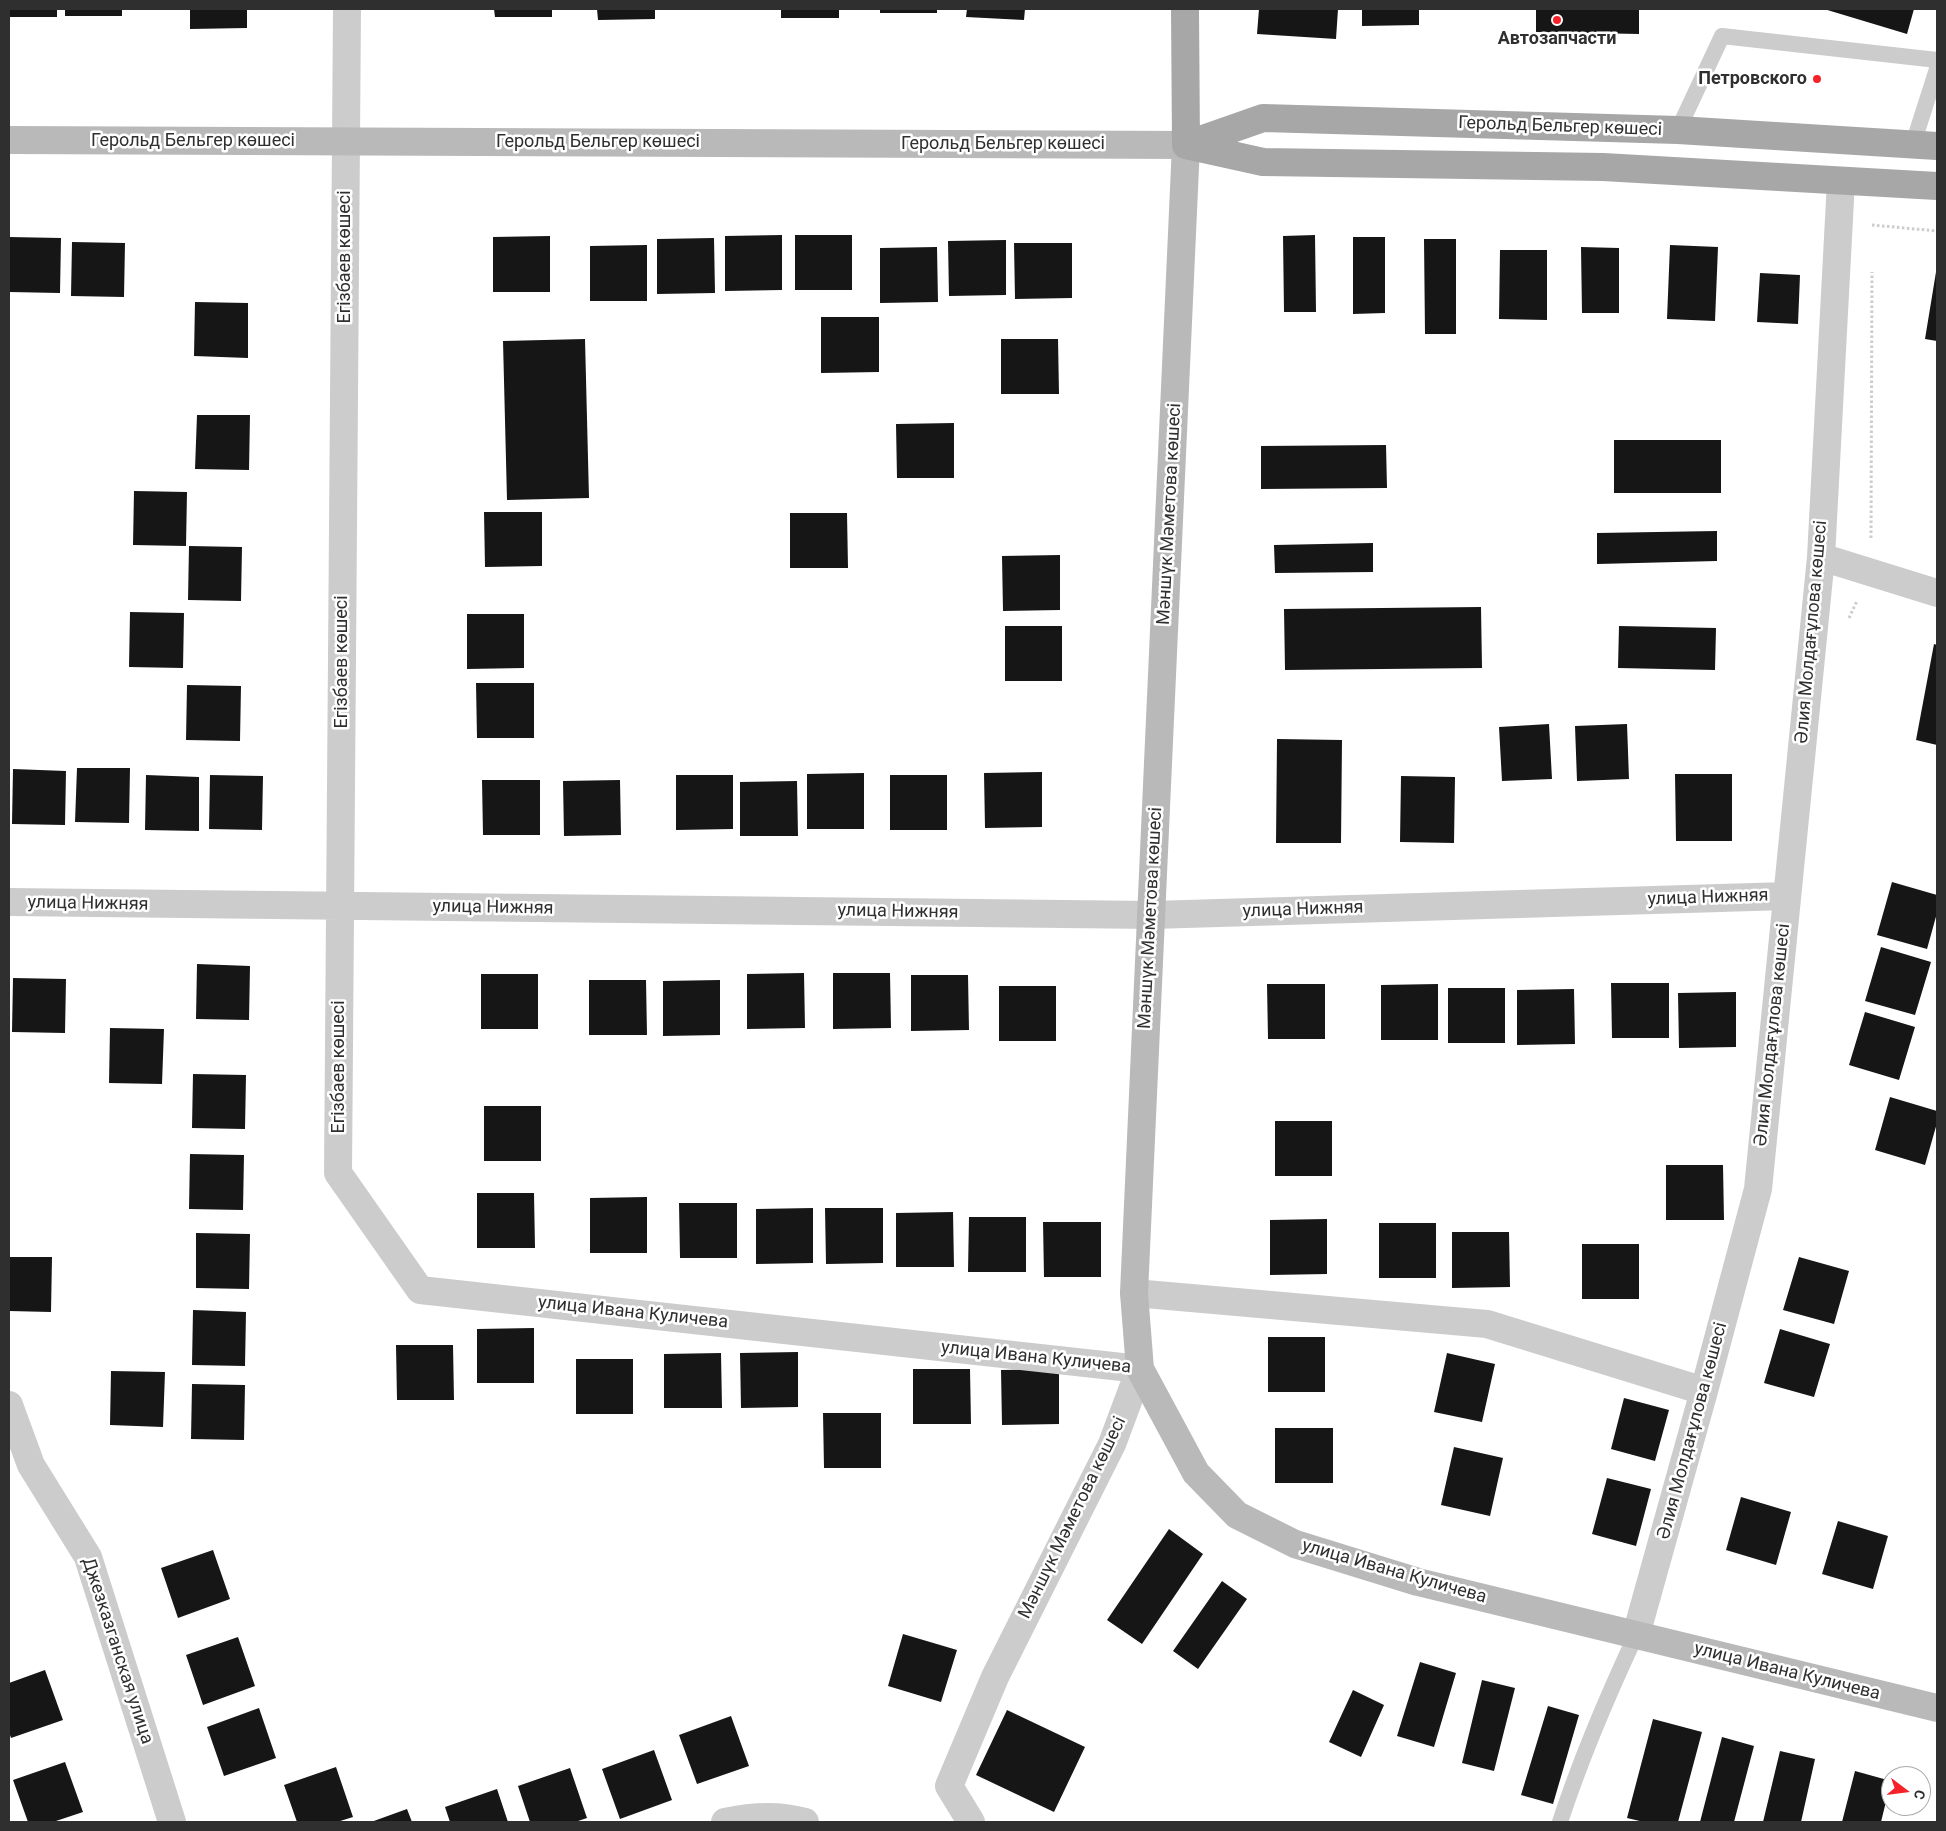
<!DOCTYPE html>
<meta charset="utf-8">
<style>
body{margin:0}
#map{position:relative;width:1946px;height:1831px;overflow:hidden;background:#fff;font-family:Roboto,sans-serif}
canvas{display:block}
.frame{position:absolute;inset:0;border:10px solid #2f2f2f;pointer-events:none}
.north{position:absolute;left:1881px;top:1766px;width:50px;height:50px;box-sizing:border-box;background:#fff;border:1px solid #acacac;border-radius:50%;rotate:105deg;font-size:14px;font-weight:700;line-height:20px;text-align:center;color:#2f2f2f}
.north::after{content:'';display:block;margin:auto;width:18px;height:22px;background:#f5222a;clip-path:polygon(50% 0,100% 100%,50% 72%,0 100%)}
</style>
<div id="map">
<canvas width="1946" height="1831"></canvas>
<div class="frame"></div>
<div class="north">С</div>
</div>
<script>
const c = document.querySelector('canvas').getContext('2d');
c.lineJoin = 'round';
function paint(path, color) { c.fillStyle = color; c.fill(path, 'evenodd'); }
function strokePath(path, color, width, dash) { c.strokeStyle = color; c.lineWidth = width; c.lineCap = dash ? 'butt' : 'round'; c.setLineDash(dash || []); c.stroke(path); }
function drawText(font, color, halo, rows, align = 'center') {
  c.font = font + ' Roboto,sans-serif'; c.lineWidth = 5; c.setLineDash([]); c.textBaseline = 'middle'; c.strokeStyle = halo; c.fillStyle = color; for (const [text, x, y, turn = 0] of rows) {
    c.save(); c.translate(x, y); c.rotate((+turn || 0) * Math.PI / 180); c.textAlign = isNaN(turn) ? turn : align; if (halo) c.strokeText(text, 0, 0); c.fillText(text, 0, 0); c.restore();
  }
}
paint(new Path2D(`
 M9,9H57V17H9Z
 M65,9H122V16H65Z
 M190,9H247V28L190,29Z
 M494,9H552V17H495Z
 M597,9H655V19L598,20Z
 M781,9H839V18H781Z
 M880,9H937V13H880Z
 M967,9H1025L1024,20L966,17Z
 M1259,9H1338L1336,39L1257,34Z
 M1362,9H1419V25L1362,26Z
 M1536,9H1639V34L1536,32Z
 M1824,9H1914L1907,34Z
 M782,235V290L725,291V236Z
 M795,235H852V290H795Z
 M1315,235L1316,312H1284L1283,236Z
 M550,236V292H493V237Z
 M9,237L61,238L60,293L9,292Z
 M1353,237H1385V313L1353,314Z
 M714,238L715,293L657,294V239Z
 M1424,239H1456V334H1425Z
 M1006,240V295L949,296L948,241Z
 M72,242L125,243L124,297L71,296Z
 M1014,243H1072V298L1015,299Z
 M647,245V301H590V246Z
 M1670,245L1718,247L1715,321L1667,319Z
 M937,247L938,302L880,303V248Z
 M1581,247L1619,248V313H1582Z
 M1500,250H1547V320L1499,319Z
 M1936,272H1937V341L1925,339Z
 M1760,273L1800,275L1798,324L1757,322Z
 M195,302L248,303V358L194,356Z
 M821,317H879V372L821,373Z
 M585,339L589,498L507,500L503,341Z
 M1001,339H1058L1059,394H1001Z
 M197,415H250L249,470L195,469Z
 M954,423V478H897L896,424Z
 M1614,440H1721V493H1614Z
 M1386,445L1387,488L1261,489V446Z
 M134,491L187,492L186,546L133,545Z
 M484,512H542V566L485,567Z
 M790,513H847L848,568H790Z
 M1717,531V561L1597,564V533Z
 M1373,543V572L1275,573L1274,545Z
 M189,546L242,547L241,601L188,600Z
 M1060,555V610L1003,611L1002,556Z
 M1481,607L1482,668L1285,670L1284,609Z
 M130,612L184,613L183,668L129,667Z
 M467,614H524V668L467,669Z
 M1005,626H1062V681H1005Z
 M1619,626L1716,628L1715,670L1618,668Z
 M1934,644L1937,645V745L1916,740Z
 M476,683H534V738H477Z
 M187,685L241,686L240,741L186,740Z
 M1549,724L1552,779L1502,781L1499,727Z
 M1627,724L1629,779L1577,781L1575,726Z
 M1277,739L1342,740L1341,843H1276Z
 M77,768H130L129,823L75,822Z
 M13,769L66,771L65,825L12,824Z
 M1042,772V827L985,828L984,773Z
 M864,773V829H807V774Z
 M1675,774H1732V841H1676Z
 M146,775L199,777V831L145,830Z
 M210,775L263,776L262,830L209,829Z
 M676,775H733V829L676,830Z
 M890,775H947V830H890Z
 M1401,776L1455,777L1454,843L1400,842Z
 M482,780H540V835H483Z
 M620,780L621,835L564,836L563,781Z
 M797,781L798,836H740V782Z
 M1892,882L1937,895V913L1927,949L1877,935Z
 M1881,947L1931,962L1915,1015L1865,1001Z
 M197,964L250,966L249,1020L196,1019Z
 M804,973L805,1028L747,1029V974Z
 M833,973H890L891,1028L833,1029Z
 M481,974H538V1029H481Z
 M911,975H968L969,1030L911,1031Z
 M13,978L66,979L65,1033L12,1032Z
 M589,980H646L647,1035H589Z
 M720,980V1035L663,1036V981Z
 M1611,983H1669V1038H1612Z
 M1267,984H1325V1039H1268Z
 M1438,984V1040H1381V985Z
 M999,986H1056V1041H999Z
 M1448,988H1505V1043H1448Z
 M1574,989L1575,1044L1517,1045V990Z
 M1736,992V1047L1679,1048L1678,993Z
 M1865,1012L1915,1027L1899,1080L1849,1065Z
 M110,1028L164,1029L162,1084L109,1083Z
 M193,1074L246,1075L245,1129L192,1128Z
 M1890,1097L1937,1111V1123L1925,1165L1875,1150Z
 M484,1106H541V1161H484Z
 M1275,1121H1332V1176H1275Z
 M190,1154L244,1155L243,1210L189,1209Z
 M1666,1165H1723L1724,1220H1666Z
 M477,1193H534L535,1248H477Z
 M647,1197V1253H590V1198Z
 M679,1203H737V1258H680Z
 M813,1208V1263L756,1264V1209Z
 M825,1208H883V1263L826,1264Z
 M953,1212L954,1267H896V1213Z
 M969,1217H1026V1272H968Z
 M1327,1219V1274L1270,1275V1220Z
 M1043,1222H1101V1277H1044Z
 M1379,1223H1436V1278H1379Z
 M1452,1232H1509L1510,1287L1452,1288Z
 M196,1233L250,1234L249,1289L196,1288Z
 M1582,1244H1639V1299H1582Z
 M9,1257H52L51,1312L9,1311Z
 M1799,1257L1849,1271L1834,1324L1783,1310Z
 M193,1310L246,1312L245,1366L192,1365Z
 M534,1328V1383H477V1329Z
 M1780,1329L1830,1344L1814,1397L1764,1383Z
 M1268,1337H1325V1392H1268Z
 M396,1345H453L454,1400H397Z
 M798,1352V1407L741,1408L740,1353Z
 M721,1353L722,1408H664V1354Z
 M1447,1353L1495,1364L1482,1422L1434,1412Z
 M576,1359H633V1414H576Z
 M913,1369H970L971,1424H913Z
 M1059,1369V1424L1002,1425L1001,1370Z
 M111,1371L165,1372L163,1427L110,1425Z
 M192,1384L245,1385L244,1440L191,1439Z
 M1624,1398L1669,1410L1655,1461L1611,1449Z
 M823,1413H881V1468H824Z
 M1275,1428H1333V1483H1275Z
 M1454,1447L1503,1458L1490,1516L1441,1505Z
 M1607,1478L1651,1489L1636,1546L1592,1534Z
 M1741,1497L1791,1512L1776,1565L1726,1550Z
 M1838,1521L1888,1536L1873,1589L1822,1574Z
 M1169,1529L1203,1554L1142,1644L1107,1620Z
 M213,1550L230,1599L178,1618L161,1568Z
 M1222,1581L1247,1599L1198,1669L1173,1651Z
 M903,1634L957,1650L941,1702L888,1686Z
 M238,1637L255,1686L203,1705L186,1655Z
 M1420,1662L1456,1673L1434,1747L1397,1736Z
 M45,1670L63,1720L11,1738L9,1732V1683Z
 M1482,1680L1515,1688L1494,1771L1462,1763Z
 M1353,1690L1384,1705L1361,1757L1329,1742Z
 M1548,1706L1579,1715L1553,1804L1521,1795Z
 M259,1708L276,1758L224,1776L207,1727Z
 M1007,1710L1085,1747L1054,1812L976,1775Z
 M731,1716L749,1766L697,1784L679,1735Z
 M1653,1719L1702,1732L1678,1822H1644L1627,1818Z
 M1722,1737L1754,1746L1734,1822H1700Z
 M654,1750L672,1800L620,1819L602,1769Z
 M1780,1751L1815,1759L1801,1822H1763Z
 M65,1762L83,1812L53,1822H28L13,1780Z
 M336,1767L353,1817L337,1822H297L284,1785Z
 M570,1768L587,1818L575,1822H530L518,1786Z
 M1855,1771L1891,1781L1881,1822H1842Z
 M497,1789L508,1822H450L445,1807Z
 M407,1809L412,1822H371Z`), '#161616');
strokePath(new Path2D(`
 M1872,225L1937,231
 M1871,538L1872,272
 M1849,618L1857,601`), '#ccc', 3, [2.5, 2.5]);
strokePath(new Path2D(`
 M1678,130L1722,36L1937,60
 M1913,144L1937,69
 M1560,1822C1581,1758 1607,1697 1636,1635`), '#ccc', 16);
strokePath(new Path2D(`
 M347,9L338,1173L420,1290L1140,1369L1112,1444L995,1677L949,1786L971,1822
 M1821,557L1937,593
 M9,902L1152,915L1787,896
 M1134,1293L1487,1324L1704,1391
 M9,1405L31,1465L88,1557L172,1822
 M1636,1635L1704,1391L1758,1189L1821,557L1841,181
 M725,1822C752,1816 778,1814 805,1822`), '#ccc', 28);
strokePath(new Path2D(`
 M9,140L1186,145L1134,1293L1140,1369L1196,1473L1237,1515L1295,1544L1418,1582L1937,1708`), '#b9b9b9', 28);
strokePath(new Path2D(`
 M1185,9L1186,145
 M1186,145L1263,118L1678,130L1937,146
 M1186,145L1263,162L1603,167L1937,186`), '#a7a7a7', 28);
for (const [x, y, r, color] of [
 [1557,20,5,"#f5222a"],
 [1817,79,5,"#f5222a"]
]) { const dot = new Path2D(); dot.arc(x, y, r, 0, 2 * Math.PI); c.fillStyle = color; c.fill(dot); strokePath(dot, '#fff', 2); }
drawText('bold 18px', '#2f2f2f', '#fff', [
 ["Автозапчасти",1557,39],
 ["Петровского",1807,79,"right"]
]);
drawText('18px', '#2f2f2f', '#fff', [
 ["Герольд Бельгер көшесі",1560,127,2],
 ["Герольд Бельгер көшесі",193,141],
 ["Герольд Бельгер көшесі",598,142],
 ["Герольд Бельгер көшесі",1003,144],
 ["Егізбаев көшесі",345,257,-90],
 ["Мәншүк Мәметова көшесі",1170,514,-87],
 ["Әлия Молдағұлова көшесі",1812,632,-85],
 ["Егізбаев көшесі",342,662,-90],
 ["улица Нижняя",1708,898,-2],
 ["улица Нижняя",88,904,1],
 ["улица Нижняя",493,908,1],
 ["улица Нижняя",1303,910,-2],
 ["улица Нижняя",898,912,1],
 ["Мәншүк Мәметова көшесі",1151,918,-87],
 ["Әлия Молдағұлова көшесі",1773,1035,-84],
 ["Егізбаев көшесі",339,1067,-90],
 ["улица Ивана Куличева",633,1313,6],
 ["улица Ивана Куличева",1036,1358,6],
 ["Әлия Молдағұлова көшесі",1693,1431,-75],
 ["Мәншүк Мәметова көшесі",1073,1518,-64],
 ["улица Ивана Куличева",1394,1572,16],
 ["Джезказганская улица",117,1651,72],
 ["улица Ивана Куличева",1787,1672,14]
]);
</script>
